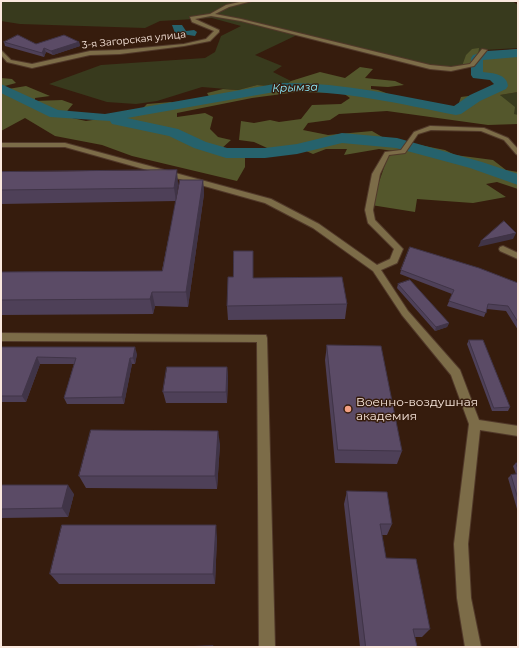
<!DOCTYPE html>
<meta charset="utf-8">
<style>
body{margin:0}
#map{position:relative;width:519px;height:648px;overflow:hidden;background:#361c0d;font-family:Montserrat,sans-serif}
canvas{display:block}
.frame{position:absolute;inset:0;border:2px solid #fae8de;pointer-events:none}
</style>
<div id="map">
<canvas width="519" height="648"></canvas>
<div class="frame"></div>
</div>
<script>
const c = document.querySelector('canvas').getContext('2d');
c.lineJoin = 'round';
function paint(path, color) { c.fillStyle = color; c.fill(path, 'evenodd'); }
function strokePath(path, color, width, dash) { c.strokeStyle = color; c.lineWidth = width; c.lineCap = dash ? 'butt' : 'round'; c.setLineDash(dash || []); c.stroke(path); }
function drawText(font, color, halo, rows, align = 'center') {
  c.font = font + ' Montserrat,sans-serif'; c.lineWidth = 3; c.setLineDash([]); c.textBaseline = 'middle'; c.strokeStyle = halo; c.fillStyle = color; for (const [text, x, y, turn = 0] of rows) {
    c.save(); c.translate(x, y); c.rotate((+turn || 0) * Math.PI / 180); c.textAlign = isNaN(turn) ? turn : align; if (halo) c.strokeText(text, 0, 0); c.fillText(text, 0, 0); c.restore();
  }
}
paint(new Path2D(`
 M1,1H512L518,5V48L484,50L472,65L451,69L430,67L297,35L255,55L282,66L273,72L291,81L282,87L257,85L238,90L202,87L157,101L136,104L107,102L49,84L101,65L205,58L215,52L221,36L241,26L212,18L160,21L145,28L20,24L1,21Z
 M518,92V115H514L500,95Z`), '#383a1d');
paint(new Path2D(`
 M479,48L478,56L490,55L488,52L518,49V92L500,95L515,107L514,114L518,115V124L488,125L387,111L339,114L330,120L308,123L303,130L328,135L372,131L384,138L445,150L455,155L493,160L506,170L518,172V189L497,182L486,184L506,197L473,203L417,199L415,212L371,205L388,156L401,152L379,149L344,155L347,149H326L313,154L299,148L276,152L254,142L239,140L241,121L254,123L270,120L279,122L301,119L312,105L341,104L350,98L343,93L297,92L252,98L177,113V117L205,113L213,117L210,129L218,137L231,140L221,149L245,154V167L237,181L132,156L102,145L55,136L25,118L1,131V78L12,79L16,83L1,87L2,90L26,86L50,96L35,98V101L62,100L73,104L63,116L86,121L138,113L147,104L171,102L177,106L212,102L207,93L223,89L238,90L257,85L282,87L291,81L320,72L345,78L360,67L373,69L365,78L395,81L404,85L388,87L371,86V89L378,90L424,107L456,111L461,97L490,93L496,82L483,74L471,65L461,69L466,55L472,49Z`), '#54572c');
paint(new Path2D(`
 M172,25H182L186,31L194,30L197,32L195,36L175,33Z`), '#26626c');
paint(new Path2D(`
 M518,49V57L483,60V72C493,73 507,74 508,86L506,89L480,101L461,114L456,115C397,103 340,90 280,91L127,118L178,129L206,142L227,148H265L297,144L342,133L397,138L482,162L518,174V185L470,168L396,148L342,143L297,154L265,158H226L194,148L169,136L117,125L112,124L110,121L50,117L1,93V84L58,110L105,114L280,83C339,82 396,95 454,106L470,95L494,84L490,80L473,78L471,75V58L473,55L487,51Z`), '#26626c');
const minor = new Path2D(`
 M244,1H252L229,7L215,14L241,19L430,65L451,67L470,64L482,49L487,50L474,66L451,71L430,69L241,21L211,16L195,19L219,30V32L210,41L184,46L120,54L90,55L32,68L7,62L1,55V50L11,60L32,64L90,51L120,50L184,44L206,39L214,31L192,22L190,17L210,14L226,5Z
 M430,126L484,128L508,138L518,149V155L516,154L504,140L481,131L431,130L418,134L405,153L389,155L380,174L373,210L375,220L403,249L397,263L381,270L408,311L460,370L479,420L518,426V436L480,430L468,544L471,598L481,647H465L457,598L454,544L469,424L451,375L402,315L373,271L313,228L265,203L65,147H1V143H65L271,199L319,224L377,265L390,259L394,249L368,223L365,210L372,174L385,152L401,150L414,132Z
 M503,246L518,253V259L500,251L499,249L500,247Z
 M1,333L266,335L267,338L275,647H259L257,342L1,341Z`);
strokePath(minor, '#51392a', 2);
paint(minor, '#7c6c48');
paint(new Path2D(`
 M4,42L36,44L79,42L80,46L53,55L46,52L44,57L5,46Z
 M1,172L178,183L176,200L203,180L204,194L188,307L155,306L153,314L1,315V272L162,271L176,201L1,204Z
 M401,270L518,283V330L506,311L487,309L484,317L447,306L452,294L400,274Z
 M253,278L347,304L345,319L228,320L227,306Z
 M398,284L449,323L447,327L435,331L397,288Z
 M469,340L510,407L508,411H492L467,344Z
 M327,345L402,451L397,464L335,463L325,360Z
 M1,347L137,354L135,364H132L124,404H67L64,398L74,364H40L26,402H1Z
 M227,367L228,378L227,403H166L163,392Z
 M220,444L217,489L86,488L79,476Z
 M516,463H518V509H517L508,478L511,475L516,474L513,466Z
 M1,488L74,494L68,517L2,518L1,517Z
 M347,491L392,524L387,535H382L386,558L430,629L422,637H415L417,647H360L344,504Z
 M217,537L215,584H59L50,574Z`), '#4e4058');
paint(new Path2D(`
 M79,42L80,46L53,55L51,51Z
 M44,48L46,52L44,57L42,53Z
 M177,170L178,183L176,201L174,188Z
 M203,180L204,194L188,307L186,292Z
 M516,233L513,239L478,247L481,241Z
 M152,292L155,306L153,314L150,299Z
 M449,323L447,327L435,331L436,327Z
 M135,347L137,354L135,364L133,358Z
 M37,357L40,364L26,402L22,396Z
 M130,358L132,364L124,404L122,397Z
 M227,367L228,378L227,403L226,392Z
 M218,431L220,444L217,489L215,476Z
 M68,485L74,494L68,517L62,508Z
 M216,525L217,537L215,584L213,574Z`), '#403447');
const building = new Path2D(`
 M18,35L36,44L64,35L79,42L51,51L44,48L42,53L4,42Z
 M177,170L174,188L1,190V172Z
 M180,180H203L186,292H152L150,299L1,300V272L162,271Z
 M504,221L516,233L481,241Z
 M410,247L479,268L518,283V322L508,306L488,304L486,313L449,301L454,290L401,270Z
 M234,251H253V278L342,277L347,304L227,306L228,277H233Z
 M410,280L449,323L436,327L398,284Z
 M469,340H483L510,407L494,408Z
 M327,345L381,346L402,451L338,450Z
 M1,347H135L133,358H130L122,397L64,398L76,358L37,357L22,396H1Z
 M167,367H227L226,392H163Z
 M91,430L218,431L215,476H79Z
 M516,463H518V469Z
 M518,474V499L511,475Z
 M2,485H68L62,508L1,509V488Z
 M347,491L387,492L392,524H380L386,558L416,559L430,629H413L417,647H366Z
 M62,525H216L213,574H50Z
 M213,646V647H183Z`);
paint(building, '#5b4b66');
strokePath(building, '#403447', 1);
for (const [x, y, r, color] of [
 [348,409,4,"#f3a082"]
]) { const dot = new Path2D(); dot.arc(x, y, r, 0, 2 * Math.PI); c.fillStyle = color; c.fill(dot); strokePath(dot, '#361c0d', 1.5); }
drawText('10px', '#fae8de', '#361c0d', [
 ["3-я Загорская улица",134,40,-6]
]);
drawText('italic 11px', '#8decfd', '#361c0d', [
 ["Крымза",295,88,-2]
]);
drawText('12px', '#fae8de', '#361c0d', [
 ["Военно-воздушная",356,402],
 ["академия",356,416]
], 'left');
</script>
